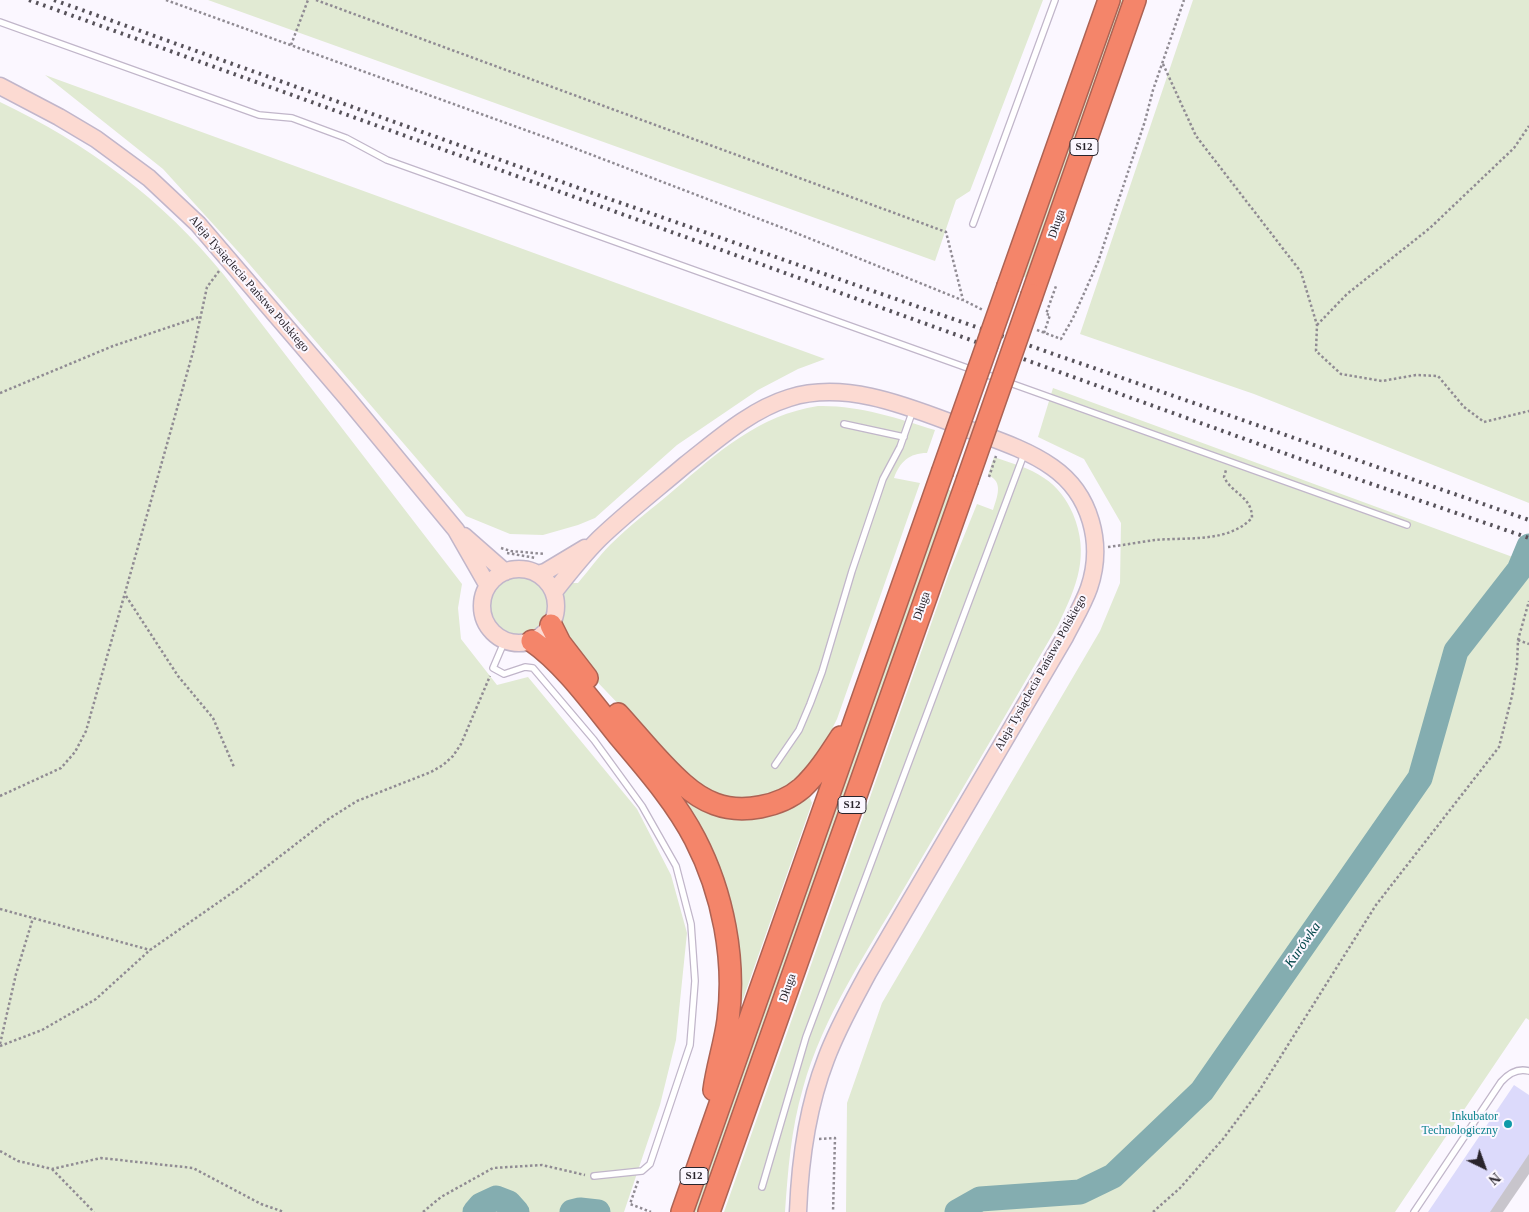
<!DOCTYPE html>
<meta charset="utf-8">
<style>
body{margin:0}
#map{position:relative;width:1529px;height:1212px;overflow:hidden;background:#fbf7ff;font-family:"Times New Roman",serif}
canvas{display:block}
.north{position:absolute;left:1459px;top:1142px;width:50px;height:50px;-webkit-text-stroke:4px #fbf7ff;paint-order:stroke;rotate:138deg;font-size:14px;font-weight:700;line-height:20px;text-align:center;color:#29242c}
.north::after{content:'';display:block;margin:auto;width:18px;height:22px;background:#29242c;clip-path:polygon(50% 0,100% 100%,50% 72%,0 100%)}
</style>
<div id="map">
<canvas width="1529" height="1212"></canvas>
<div class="north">N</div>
</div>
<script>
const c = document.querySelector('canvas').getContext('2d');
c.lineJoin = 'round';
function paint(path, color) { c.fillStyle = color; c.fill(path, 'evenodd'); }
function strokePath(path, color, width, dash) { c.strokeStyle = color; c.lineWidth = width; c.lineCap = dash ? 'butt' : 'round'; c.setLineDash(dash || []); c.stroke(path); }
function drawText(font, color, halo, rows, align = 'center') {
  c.font = font + ' "Times New Roman",serif'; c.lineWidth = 4; c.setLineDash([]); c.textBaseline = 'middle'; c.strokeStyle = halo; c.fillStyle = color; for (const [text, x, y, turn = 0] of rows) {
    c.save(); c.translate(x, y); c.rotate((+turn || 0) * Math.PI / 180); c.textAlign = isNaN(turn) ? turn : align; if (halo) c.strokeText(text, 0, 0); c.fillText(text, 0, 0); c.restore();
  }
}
paint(new Path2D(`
 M208,0H1043L970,191L956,200L935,261Z
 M1118,0H1125L1027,278L1022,276Z
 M1193,0H1529V503L1254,394L1080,334Z
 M45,75L825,359L798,369L758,390L677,445L595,518L578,525L543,535L510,534L466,516L244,258L163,169Z
 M0,102C87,143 163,200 224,275L462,584L458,608L461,639L497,685L528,677L637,809L671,875L687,933L676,1040L660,1105L624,1212H0Z
 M1053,388L1529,563V1020L1526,1018L1395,1212H846L847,1103L882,1003L1100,631L1120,583L1121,523L1084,459L1038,437Z
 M818,406C859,405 896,418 935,430L927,453C909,453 900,462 894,478L920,483L837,719L821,751L793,783L770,796L733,799L709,791L691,780L584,668L558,620L561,612V594L570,583H578C589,570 599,556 610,545C630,525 653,508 674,490C718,452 759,415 818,406Z
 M994,457C1011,463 1030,468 1044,478C1057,486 1067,500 1073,514C1090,555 1077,586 1058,625C1007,713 955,801 903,890C866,954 823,1016 803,1088C791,1129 788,1170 785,1212H724L949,573L977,504L993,510C997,497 1004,482 988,475Z
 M947,489L952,491L744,1086L697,1212H693Z
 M489 606a30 30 0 1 1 60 0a30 30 0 1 1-60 0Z
 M601,702L704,808L809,796L812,803L737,1016L720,882Z`), '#e1ead3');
paint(new Path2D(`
 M1529,1095V1174L1503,1212H1430Z`), '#0003');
strokePath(new Path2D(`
 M475,1212L481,1205L496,1198L509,1203L517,1212
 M572,1212L580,1210L598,1212
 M957,1212L980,1199L1080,1192L1113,1176L1202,1091L1420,778L1456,651L1519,570L1529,546`), '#84adb0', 25);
paint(new Path2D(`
 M1514,1085L1529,1095V1154L1490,1212H1428Z`), '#dcdafb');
const lane = new Path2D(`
 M0,22L259,115L292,118L346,138L387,160L973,370
 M973,224L1055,0
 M982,373L1407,525
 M844,424L904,437
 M505,640L493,668L504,674L525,667L533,668L594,740L642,806L676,866L691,924L695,981L690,1045L650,1164L642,1171L594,1176
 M775,765L799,730L810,704L822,672L852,571L883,479L900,447L913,410
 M762,1187L806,1037L1024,454
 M1414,1212L1501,1082C1508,1074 1518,1068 1529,1071`);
const secondary = new Path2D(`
 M0,86L59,117L96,139L149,178L198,224L347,398L456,530L488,586
 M464,536L505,572
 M482 606a37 37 0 1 1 74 0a37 37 0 1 1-74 0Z
 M538,574L545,572L585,548
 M554,592C568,574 583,555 599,539C626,513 657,489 685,465C717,440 750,410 789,398C843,381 902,404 952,423C984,436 1024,447 1052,467C1091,494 1104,544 1089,588C1083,605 1073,621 1065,637L868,973C853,1001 837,1029 826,1059C807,1108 800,1160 798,1212`);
const highway = new Path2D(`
 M1008,286L1109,0
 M1032,295L1135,0
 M551,625L560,643L587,678
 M532,641C564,663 594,705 619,736C646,768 676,802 695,839C723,893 736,960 728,1020C725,1043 717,1067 714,1090
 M618,714C639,737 659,763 683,784C692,792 704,800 715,804C742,814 780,807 802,788C818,773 830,754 841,737
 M682,1212L942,473
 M709,1212L967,481`);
strokePath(lane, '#c1b6ca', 8);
strokePath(secondary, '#c1b6ca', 19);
strokePath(highway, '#ad6354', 24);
strokePath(new Path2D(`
 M166,0L553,140L796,233L962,300
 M316,0L946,232L963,300L983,310
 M291,45L308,0
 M1163,64L1196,136L1301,272L1317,325L1316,351L1341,374L1382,381L1416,375L1438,376L1464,407L1484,422L1529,411
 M1317,325L1347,294L1430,228L1514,148L1529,126
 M1037,330L1061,339L1073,318L1098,262L1145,121L1153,90L1184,0
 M1044,333L1050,315L1046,314L1056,286
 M0,393L113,346L199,317
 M989,477L996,456
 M1108,547C1124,545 1140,542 1155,540C1188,537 1228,543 1252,518C1252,496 1232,494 1224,477L1226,470
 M501,548L511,551L545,554
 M507,553L536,558
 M126,596L178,676L213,718L234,767
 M1518,640L1529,644
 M0,796L61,768L75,752L86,731L193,352L207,287L219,271
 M0,909L150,950
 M0,1044L16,974L33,918
 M0,1046L42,1030L96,999L150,950L239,888L327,820L357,801L431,772L443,765L453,756L461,744L490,676
 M819,1139L835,1138L833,1212
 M0,1151L18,1161L52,1169L101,1158L193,1168L261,1204L284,1212
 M52,1169L94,1212
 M638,1181L630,1204L651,1212
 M423,1212L441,1197L493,1168L542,1165L585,1175
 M1153,1212L1180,1188L1223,1139L1259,1091L1376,905L1499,747L1512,696L1517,665L1518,640L1529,601`), '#908b93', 2.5, [2.5, 2.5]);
strokePath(lane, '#fff', 5.5);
strokePath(secondary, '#fcdad2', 16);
strokePath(highway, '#f4856a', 21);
strokePath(new Path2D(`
 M29,0L1328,469L1529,538
 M54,0L601,196L1529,520`), '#57525a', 4, [2.5, 5]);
const highwayBridge = new Path2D(`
 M942,473L1008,286
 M967,481L1032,295`);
strokePath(highwayBridge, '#ad6354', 24, []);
strokePath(highwayBridge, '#f4856a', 21);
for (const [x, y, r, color] of [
 [1508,1124,5,"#0f9aa8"]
]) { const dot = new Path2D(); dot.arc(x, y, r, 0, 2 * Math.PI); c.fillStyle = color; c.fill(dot); strokePath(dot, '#fbf7ff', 2); }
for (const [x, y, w] of [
 [1084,147,28],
 [852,805,28],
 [694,1176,28]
]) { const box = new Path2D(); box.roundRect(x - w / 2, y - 8.5, w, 17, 4); c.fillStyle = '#fbf7ff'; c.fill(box); strokePath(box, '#29242c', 1); }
drawText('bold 11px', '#29242c', null, [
 ["S12",1084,147],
 ["S12",852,805],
 ["S12",694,1176]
]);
drawText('12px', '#29242c', '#fbf7ff', [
 ["Długa",1057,224,-71],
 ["Aleja Tysiąclecia Państwa Polskiego",249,284,49],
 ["Długa",922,606,-71],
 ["Aleja Tysiąclecia Państwa Polskiego",1041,673,-61],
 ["Długa",788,988,-71]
]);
drawText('12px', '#0d838f', '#fbf7ff', [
 ["Inkubator",1498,1117],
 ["Technologiczny",1498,1131]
], 'right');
drawText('italic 14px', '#02464a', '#fbf7ff', [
 ["Kurówka",1303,945,-55]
]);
</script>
